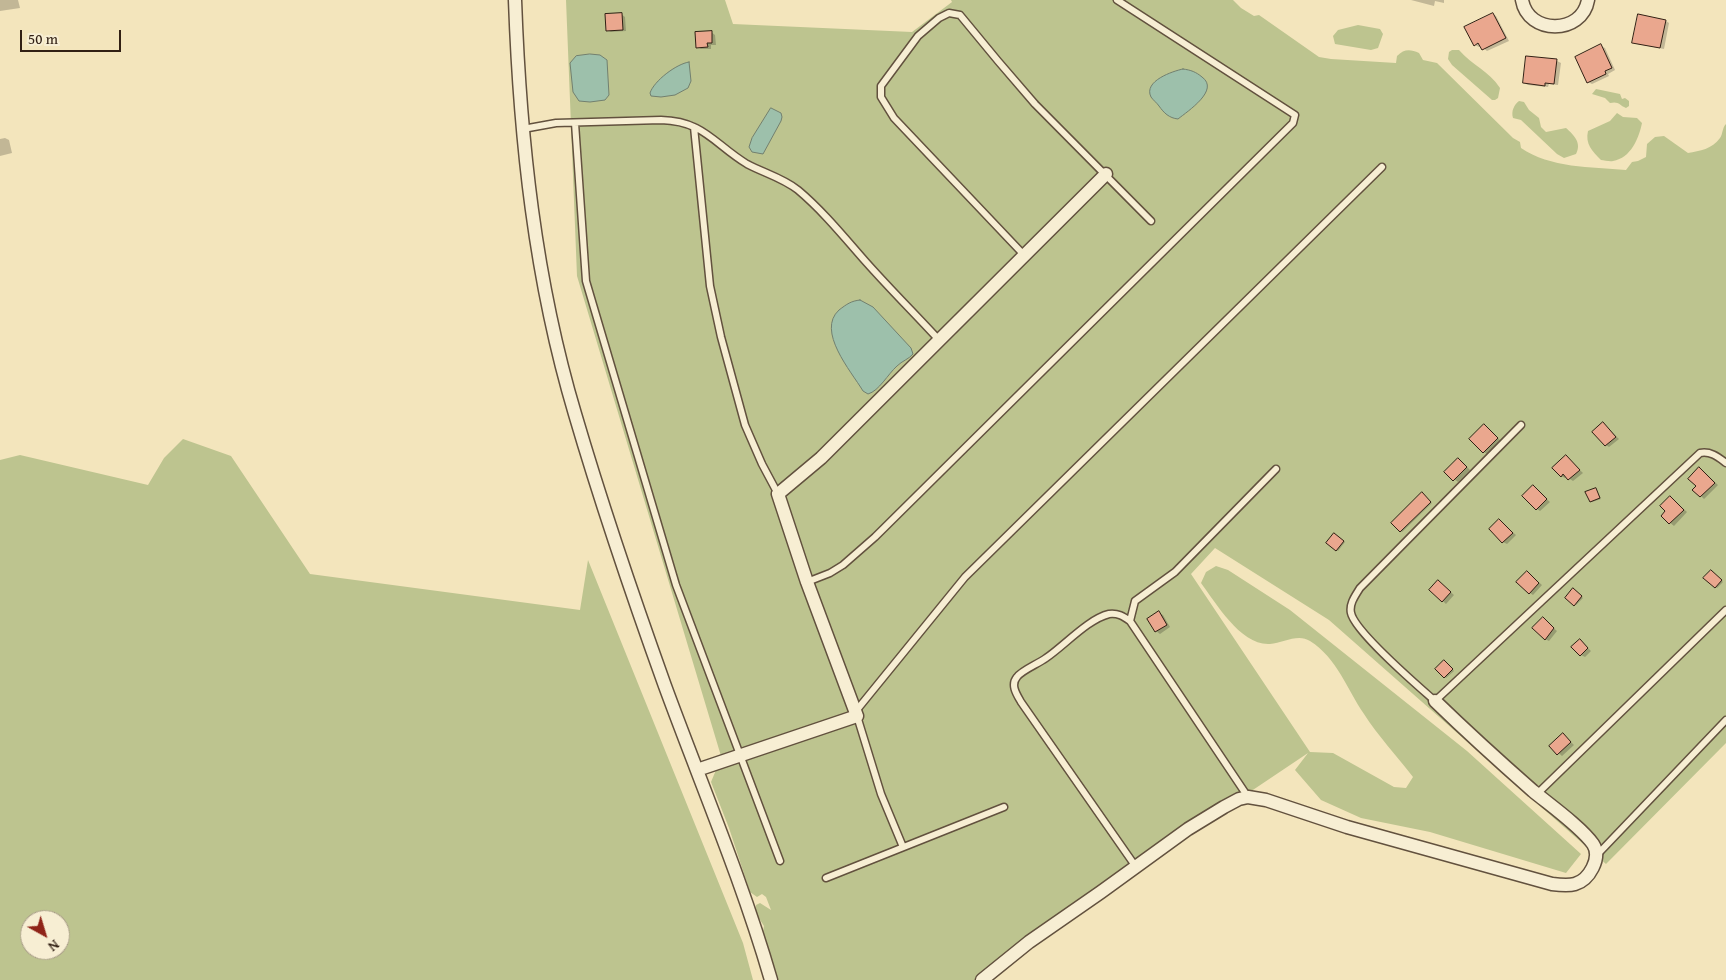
<!DOCTYPE html>
<style>
body{margin:0}
#map{position:relative;width:1726px;height:980px;overflow:hidden;background:#f3e5bc;font-family:"Gentium Book Plus",serif}
canvas{display:block}
.north{position:absolute;left:20px;top:910px;width:50px;height:50px;box-sizing:border-box;background:#f7eed3;border:1px solid #a89c87;border-radius:50%;rotate:141deg;font-size:14px;font-weight:700;line-height:20px;text-align:center;color:#312014}
.north::after{content:'';display:block;margin:auto;width:18px;height:22px;background:#8f2418;clip-path:polygon(50% 0,100% 100%,50% 72%,0 100%)}
.scale{position:absolute;left:20px;top:30px;width:101px;height:22px;box-sizing:border-box;border:2px solid #312014;border-top:0;padding-left:6px;font-size:15px;line-height:18px;white-space:nowrap;color:#312014;-webkit-text-stroke:4px #f7eed3;paint-order:stroke}
</style>
<div id="map">
<canvas width="1726" height="980"></canvas>
<div class="north">N</div>
<div class="scale">50 m</div>
</div>
<script>
const c = document.querySelector('canvas').getContext('2d');
c.lineJoin = 'round';
function paint(path, color) { c.fillStyle = color; c.fill(path, 'evenodd'); }
function strokePath(path, color, width, dash) { c.strokeStyle = color; c.lineWidth = width; c.lineCap = dash ? 'butt' : 'round'; c.setLineDash(dash || []); c.stroke(path); }
paint(new Path2D(`
 M566,0H725L733,24L912,32L952,2L951,0H1233L1241,8L1254,16L1259,15L1319,57L1331,59L1396,63L1397,56C1404,49 1410,49 1419,53L1423,60L1437,63L1513,138L1520,142L1521,148C1550,168 1591,167 1626,170L1632,162L1638,161L1646,157L1647,144L1655,137L1664,136L1688,153C1700,151 1712,149 1720,138C1723,134 1722,128 1726,124V743L1606,864L1329,620L1215,548L1191,574L1310,752L1333,753L1394,787L1406,788L1413,777C1397,756 1378,736 1364,714C1347,689 1337,658 1310,641C1298,633 1283,643 1270,644C1241,646 1216,603 1201,583L1206,572L1216,566L1228,570L1290,610L1467,751L1581,854L1566,873L1430,832L1361,818L1321,800L1295,770L1308,753L989,967L974,980H778L775,969L769,963L762,937L764,926L755,912L756,905L760,903L771,910L766,897L762,894L757,897L750,892L729,828L711,782L716,770L724,766L577,276Z
 M1358,25L1380,29L1383,34L1378,48L1371,50L1335,44L1333,36L1338,30Z
 M1452,50H1459C1472,65 1489,71 1500,88L1498,98L1495,100H1492L1452,65L1448,59L1449,52Z
 M1596,89L1620,94L1622,99L1625,98L1629,101V106L1626,108C1619,105 1619,101 1610,103L1605,98L1592,94Z
 M1519,101L1524,102L1529,110L1539,118L1541,127L1546,132L1566,128C1574,135 1582,143 1576,154L1564,158L1557,154L1521,120L1513,118C1511,111 1514,105 1519,101Z
 M1617,113L1623,117L1637,118L1642,123C1639,138 1631,158 1613,161C1610,162 1604,160 1601,160C1592,151 1585,144 1588,131L1610,121Z
 M183,439L231,456L310,574L580,610L588,560L743,943L753,980H0V460L20,455L148,485L164,458ZM30,920H60V950H30Z`), '#bdc48f');
const water = new Path2D(`
 M590,54L600,55L607,60L609,95L605,100L590,102L579,101L573,92L570,63L576,56Z
 M689,62L691,81L688,88L675,95L661,97L651,96L650,93C654,81 676,64 689,62Z
 M1183,69C1191,70 1196,72 1202,77C1220,90 1188,111 1178,119C1169,118 1164,113 1159,106C1157,103 1153,100 1151,97C1143,81 1173,71 1183,69Z
 M771,108L781,113L782,117L781,121L763,154L752,152L749,147L752,138Z
 M860,300L873,307L911,348L913,354C909,359 902,361 897,366C888,374 879,391 868,394L863,391C851,371 816,331 839,310C847,304 851,301 860,300Z`);
paint(water, '#9dc0ab');
strokePath(water, '#72806f', 1);
paint(new Path2D(`
 M0,0H18L20,8L0,11Z
 M1411,0H1444V3L1435,1L1434,6Z
 M621,14L625,17L626,31L611,32L607,30Z
 M1493,14L1496,16L1509,41L1487,51L1481,46L1479,47L1475,45Z
 M1666,21L1669,23L1664,49L1637,44L1633,42Z
 M711,32L715,35L716,45H711V49H701L698,47Z
 M1601,46L1605,48L1615,70L1608,74L1609,76L1592,84L1588,82Z
 M1527,57L1557,61L1561,63L1558,85L1549,84L1548,87L1528,85L1524,83Z
 M5,138L9,140L12,153L0,156V139Z
 M1603,424L1619,439L1609,447L1606,445Z
 M1488,428L1501,441L1487,454L1484,452Z
 M1566,457L1583,473L1573,481L1567,477L1565,478L1561,476Z
 M1462,462L1470,470L1458,482L1446,472Z
 M1703,471L1718,485L1704,499L1701,496L1698,486Z
 M1533,487L1550,502L1540,511L1537,509Z
 M1596,489L1601,499L1592,502H1591Z
 M1423,495L1432,503L1402,532L1393,523Z
 M1670,497L1687,512L1674,526L1662,516L1667,511Z
 M1499,521L1516,535L1507,544L1503,542Z
 M1335,534L1345,542L1338,551L1328,543Z
 M1527,572L1542,585L1533,595L1530,593Z
 M1712,572L1723,582L1717,588L1705,578Z
 M1439,582L1454,595L1446,604L1431,590Z
 M1575,591L1583,598L1576,605L1567,598Z
 M1159,613L1163,615L1170,627L1160,634L1156,631Z
 M1543,619L1557,631L1549,641L1545,639Z
 M1580,640L1591,651L1585,657L1581,655Z
 M1446,662L1454,671L1446,678L1445,677Z
 M1563,734L1574,745L1562,756L1551,746Z`), '#0003');
const building = new Path2D(`
 M622,13L623,30L606,31L605,14Z
 M1493,13L1506,38L1482,50L1478,43L1474,46L1464,27Z
 M1638,14L1666,20L1660,48L1632,43Z
 M712,31V43H707L708,47L696,48L695,32Z
 M1601,44L1612,68L1605,71L1606,74L1587,83L1575,57Z
 M1526,56L1557,59L1554,84L1545,83V86L1523,83Z
 M1603,422L1616,437L1605,446L1592,432Z
 M1484,424L1498,438L1483,453L1469,439Z
 M1566,455L1580,470L1568,480L1563,474L1561,477L1552,468Z
 M1458,458L1467,467L1453,481L1444,472Z
 M1699,467L1715,483L1700,497L1692,490L1696,486L1688,479Z
 M1533,485L1547,499L1536,510L1522,496Z
 M1596,488L1600,498L1590,502L1585,492Z
 M1422,492L1431,502L1400,532L1391,523Z
 M1670,496L1684,510L1669,524L1661,516L1665,511L1660,506Z
 M1499,519L1513,533L1502,543L1489,529Z
 M1334,533L1344,541L1336,551L1326,543Z
 M1711,570L1722,580L1715,588L1703,578Z
 M1527,571L1539,583L1529,594L1516,582Z
 M1438,580L1451,592L1442,602L1429,590Z
 M1573,588L1582,596L1574,606L1565,598Z
 M1159,611L1167,625L1155,632L1147,619Z
 M1543,617L1554,628L1545,640L1532,628Z
 M1580,639L1588,648L1580,656L1571,647Z
 M1444,660L1453,669L1444,678L1435,669Z
 M1563,733L1571,742L1557,755L1549,746Z`);
paint(building, '#eaa78e');
strokePath(building, '#312014', 1);
const lane = new Path2D(`
 M575,123L586,281L676,585L780,861
 M694,127L710,286L721,337L745,425L762,464L778,494
 M523,129L556,123L661,120C704,121 714,144 747,164C764,173 783,178 798,190C823,211 844,237 866,262C890,289 915,314 939,340
 M1024,255L894,118L881,97V86L918,36L939,18L949,13L960,15L998,61L1035,104L1151,221
 M1521,425L1360,588C1355,596 1349,604 1351,613C1355,632 1418,686 1435,701L1700,453C1711,451 1718,457 1726,463
 M807,582L830,573L843,565L875,537L1293,123L1295,115L1117,0
 M1130,621L1135,601L1175,572L1276,469
 M856,711L965,577L1382,167
 M857,716L881,794L903,847
 M1537,794L1726,610
 M1596,856L1726,720
 M1136,867L1021,702C1017,695 1010,685 1017,677C1022,670 1038,664 1046,658C1064,646 1088,619 1109,614C1118,613 1123,616 1130,621L1248,797
 M826,878L1004,807`);
const street = new Path2D(`
 M515,0C520,140 535,280 575,414C602,506 633,597 665,686C701,784 742,880 771,980
 M1522,0C1528,35 1582,35 1588,0
 M697,770L857,716L807,582L778,494L821,458L1106,174
 M982,980L1029,942L1101,892L1188,829L1224,807L1239,799L1248,797L1266,800L1347,827L1552,884C1560,885 1568,886 1575,884C1589,880 1602,858 1593,844C1581,827 1550,805 1533,791C1500,762 1467,732 1435,701`);
strokePath(lane, '#62513e', 9);
strokePath(street, '#62513e', 15);
strokePath(lane, '#f7eed3', 6);
strokePath(street, '#f7eed3', 12);
</script>
